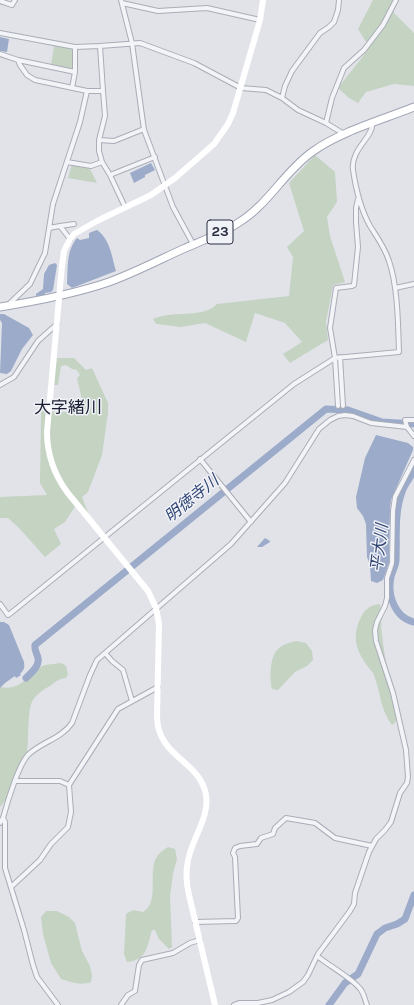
<!DOCTYPE html>
<meta charset="utf-8">
<style>
body{margin:0}
canvas{display:block;background:#e1e3e9}
</style>
<canvas width="414" height="1005"></canvas>
<script>
const c = document.querySelector('canvas').getContext('2d');
c.lineJoin = 'round';
function paint(path, color) { c.fillStyle = color; c.fill(path, 'evenodd'); }
function strokePath(path, color, width, dash) { c.strokeStyle = color; c.lineWidth = width; c.lineCap = dash ? 'butt' : 'round'; c.setLineDash(dash || []); c.stroke(path); }
function drawText(font, color, halo, rows, align = 'center') {
  c.font = font + ' Karla,"Noto Sans JP",sans-serif'; c.lineWidth = 3; c.setLineDash([]); c.textBaseline = 'middle'; c.strokeStyle = halo; c.fillStyle = color; for (const [text, x, y, turn = 0] of rows) {
    c.save(); c.translate(x, y); c.rotate((+turn || 0) * Math.PI / 180); c.textAlign = isNaN(turn) ? turn : align; if (halo) c.strokeText(text, 0, 0); c.fillText(text, 0, 0); c.restore();
  }
}
paint(new Path2D(`
 M373,0H395L394,13L414,33V86L394,84L366,92L358,103L349,98L338,88L367,51L368,45L358,29Z
 M54,46L73,49L74,69L73,70L51,65Z
 M315,155L335,172L337,202L327,217L330,236L345,282L333,285L326,322L328,340L290,363L283,354L302,342L285,323L255,313L246,342L205,323L181,327L156,324L153,319C171,310 203,319 217,304L289,296L293,257L287,247L304,231L289,183Z
 M72,164L90,169L97,183L68,178Z
 M57,358H74L86,370L92,368L108,403V413L102,455L88,492L82,497L90,518L76,505L65,522L54,529L61,544L45,557L19,528L8,518H0V497L47,495L40,483L41,411L67,412L69,404H83L77,378L80,375L77,370L72,369L66,365L61,366L58,385H54Z
 M380,604C383,614 380,624 382,634C385,662 391,689 397,716L395,723L392,725C379,707 381,691 373,673C370,669 366,665 364,661C354,646 353,633 361,617C365,609 370,605 380,604Z
 M296,641L306,643L312,651L313,660L307,666L295,672L278,690L272,689C269,679 270,656 278,649C283,644 289,643 296,641Z
 M61,663L66,666L68,674L66,678C60,678 55,682 50,686C44,689 37,694 33,700C26,711 30,744 26,758C21,777 13,792 0,807V687C23,692 27,672 45,665C50,664 56,664 61,663Z
 M168,847L175,849L177,859L173,873L170,897L172,947L169,949L159,939L155,930H152C147,947 147,960 127,962L124,954L126,914L133,910L143,912C161,901 146,870 158,855C160,852 164,850 168,847Z
 M46,911H57L69,917L75,923L82,951L90,966L92,976L91,982C81,986 71,982 61,979L51,963L43,934L41,917Z`), '#c4d3c2');
paint(new Path2D(`
 M0,37L9,39L7,52L0,51Z
 M151,163L155,170L145,175V177L134,183L130,173Z
 M97,230C110,239 112,257 116,271L72,288L67,284C68,268 66,251 77,238L80,240L89,238V233Z
 M55,263L57,265L53,290L51,292L45,293V295L36,296V294L43,289L44,274L49,265Z
 M0,314H4L29,328L33,335L22,349L11,371L7,374L0,373L2,323L0,320Z
 M376,435L408,443L413,447V450L391,500L390,509L389,563L383,580L377,583L371,581L370,565L367,557L366,524L363,516L357,508L356,497L365,458Z
 M265,538L270,541V542L262,547H257Z
 M0,622H4L9,625L24,662C25,668 24,670 20,674L21,675L16,678L15,676L5,683L0,688Z`), '#9cabc9');
strokePath(new Path2D(`
 M414,471C410,478 404,485 402,492C394,513 397,538 396,560C396,566 392,571 391,577C387,595 395,618 414,622
 M26,678C31,673 40,666 38,658C37,653 34,650 35,645L326,409L348,410L382,422L414,424
 M329,1005L345,983L358,974L377,934L385,928L397,924L405,919L414,895`), '#9cabc9', 7);
const street = new Path2D(`
 M121,0L132,43L144,130L173,207L193,244
 M0,1L12,5L15,0
 M122,3L158,11L207,8L260,20
 M0,33L75,47V72L72,88
 M75,47L100,46
 M0,54L18,60L20,65L27,75L35,80L87,91H103L100,46L140,43L194,63L241,88L266,90L282,98L298,110L326,123L344,134
 M18,60L75,72
 M103,91L105,116L99,140V151L102,162L110,175L125,207
 M282,98L285,86L292,71L320,33L329,27L334,22L338,10L339,0
 M326,123L332,98L344,68L364,50L383,25L396,0
 M99,140L114,141L144,129
 M67,162L91,166L102,162
 M110,175L155,157
 M60,226L74,224
 M49,228L60,226L70,239
 M395,288L414,284
 M9,304L30,284L45,253L53,204L80,122L87,91
 M340,357L343,406
 M0,385L14,377L38,341L57,324
 M338,406L335,358L330,328L336,288L352,286L354,285L358,247L356,222V208L358,199
 M414,420H405L407,427L414,436
 M200,459L251,522
 M0,604L8,615L11,613L294,384L335,358L399,352C398,324 398,287 389,261C385,248 377,237 370,226C360,208 356,190 353,170C350,150 374,136 372,124
 M105,653L112,661L123,670L132,701
 M16,781H60L69,785
 M3,818L5,822V868L24,930L33,965L37,977L58,1005
 M0,823L3,818C7,803 19,763 29,754C42,742 62,738 72,723L90,675L97,660L231,544L285,483L319,429L330,420L338,416L345,415L353,416L371,423L407,427
 M11,887L40,860L51,844L68,827L71,812L69,785L118,709L158,687
 M195,922L236,921L238,918L235,857L233,853L235,848L240,846L257,844L261,838L273,834L275,828L286,818L315,823L335,838L372,846
 M317,956C328,965 355,980 361,990C364,994 365,1000 367,1005
 M121,1005L128,995L135,991L139,965L142,960L173,953L190,943L200,940
 M234,1005L239,1003H258L272,1000L289,992L303,982L308,975L318,954L350,911L354,904L355,893L369,852L376,839L385,830L391,822L400,793L407,783L408,777L406,750L393,693L376,641L375,630L377,622L385,606L387,598V578L392,563L393,511L395,497L414,460`);
const primary = new Path2D(`
 M0,307C37,301 74,294 109,282C134,273 159,260 183,249C201,241 221,234 238,223C268,205 284,172 312,152C339,132 382,120 414,107`);
strokePath(street, '#aaadb7', 6);
strokePath(primary, '#a0a5b5', 9);
strokePath(street, '#f3f4f8', 4);
strokePath(new Path2D(`
 M215,1005L189,895C185,879 186,862 192,847C198,830 209,813 206,795C200,760 158,758 157,717L159,624L156,608L148,591L67,492C54,474 47,455 47,432L62,265L64,251L70,239L74,234L97,221L151,195L175,178L214,144L228,124L233,113L260,20L263,0`), '#fff', 6);
strokePath(primary, '#fff', 7);
for (const [x, y, w] of [
 [220,232,26]
]) { const box = new Path2D(); box.roundRect(x - w / 2, y - 12, w, 24, 3); c.fillStyle = '#f0f2f7'; c.fill(box); strokePath(box, '#292e41', 1); }
drawText('bold 14px', '#292e41', null, [
 ["23",220,232]
]);
drawText('italic 16px', '#334775', '#f0f2f7', [
 ["明徳寺川",192,499,-39],
 ["平大川",380,548,-83]
]);
drawText('17px', '#1b2032', '#f0f2f7', [
 ["大字緒川",68,408]
]);
</script>
